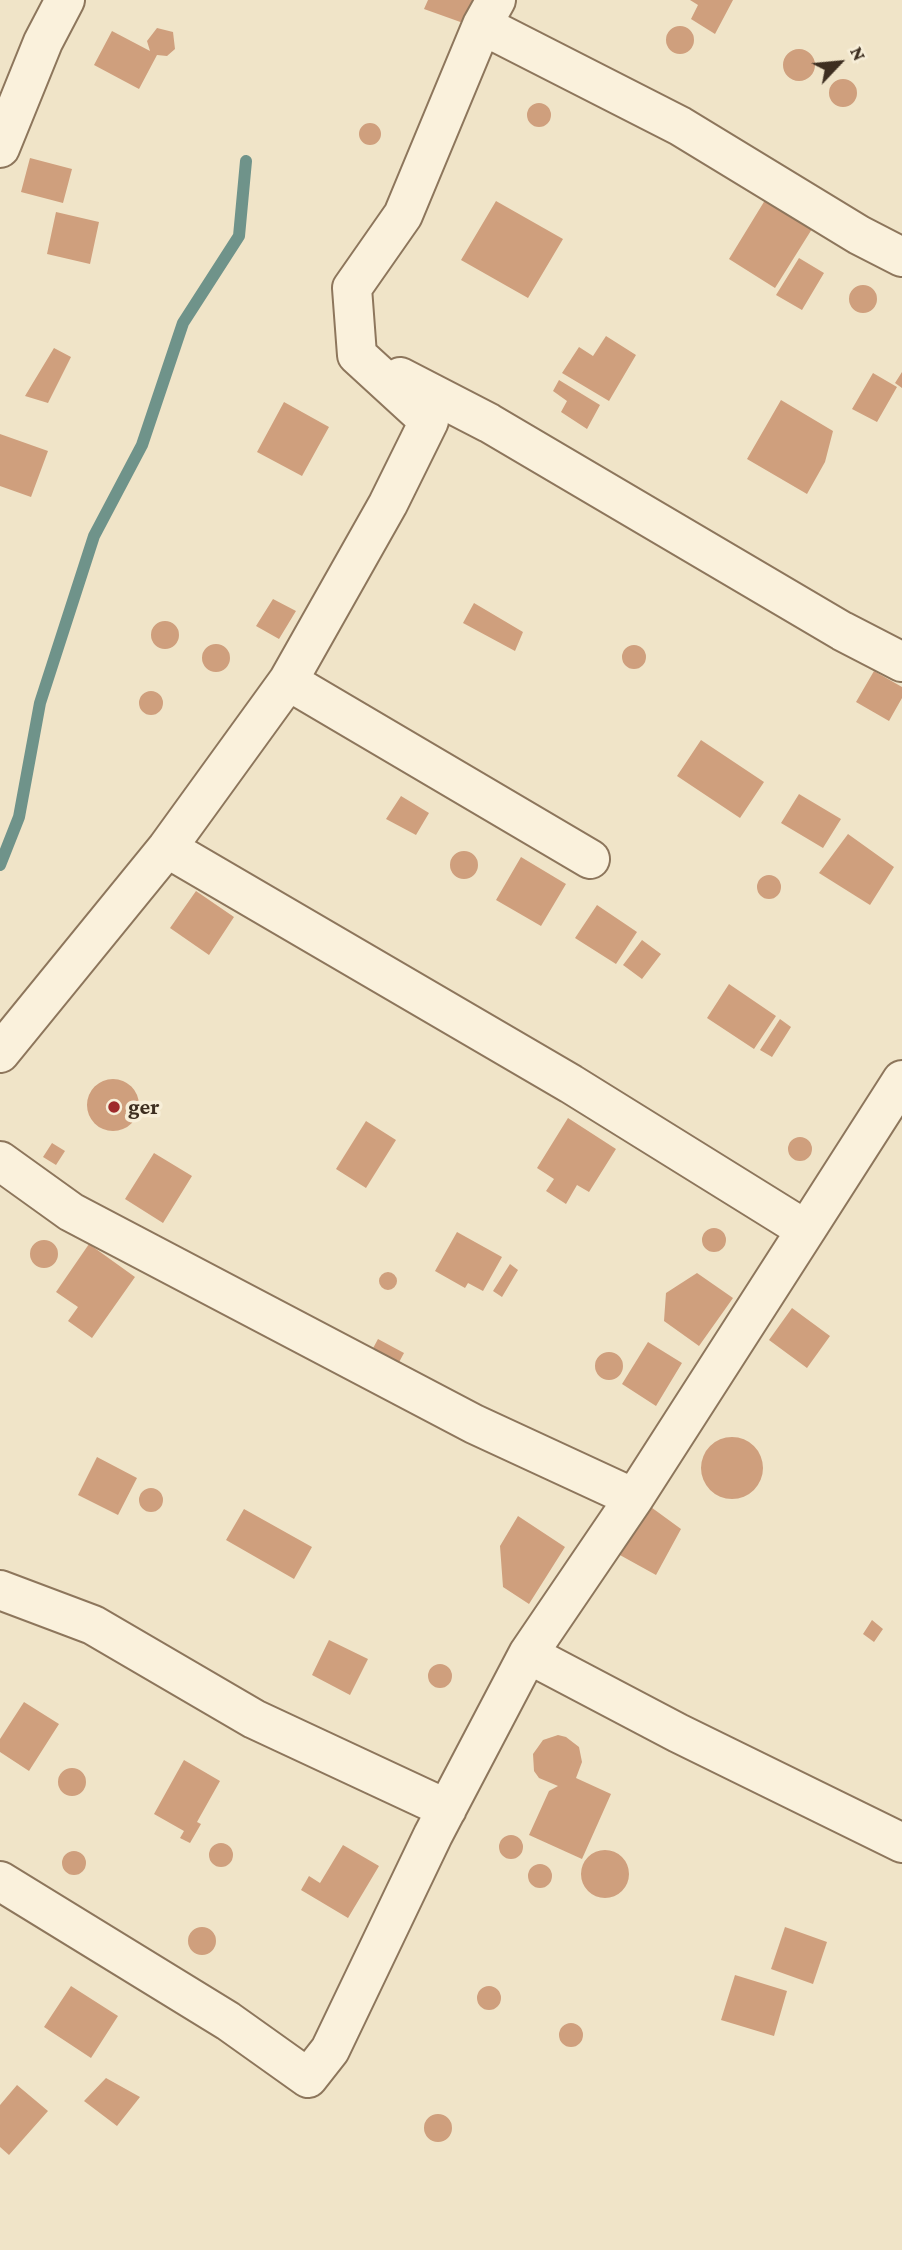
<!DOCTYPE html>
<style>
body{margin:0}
#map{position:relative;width:902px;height:2250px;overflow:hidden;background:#f0e4c8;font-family:"Crimson Pro",serif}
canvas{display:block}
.north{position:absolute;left:804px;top:28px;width:70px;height:70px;-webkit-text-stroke:5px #f7eed8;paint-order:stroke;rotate:64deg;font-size:19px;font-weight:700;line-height:28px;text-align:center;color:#3d2e20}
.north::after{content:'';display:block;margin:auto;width:24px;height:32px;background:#3d2e20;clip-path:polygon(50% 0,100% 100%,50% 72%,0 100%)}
</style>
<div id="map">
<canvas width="902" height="2250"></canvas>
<div class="north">N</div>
</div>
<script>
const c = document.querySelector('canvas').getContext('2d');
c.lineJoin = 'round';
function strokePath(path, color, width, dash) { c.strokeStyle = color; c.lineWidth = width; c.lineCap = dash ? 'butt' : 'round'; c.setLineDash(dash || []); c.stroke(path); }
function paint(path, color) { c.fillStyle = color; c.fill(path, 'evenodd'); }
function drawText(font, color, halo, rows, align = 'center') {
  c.font = font + ' "Crimson Pro",serif'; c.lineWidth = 7; c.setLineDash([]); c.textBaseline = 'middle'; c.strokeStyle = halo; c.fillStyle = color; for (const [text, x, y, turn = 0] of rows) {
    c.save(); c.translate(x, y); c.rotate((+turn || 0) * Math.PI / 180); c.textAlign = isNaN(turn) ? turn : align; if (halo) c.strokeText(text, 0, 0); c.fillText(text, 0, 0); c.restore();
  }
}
strokePath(new Path2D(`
 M0,865L19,817L40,703L94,536L142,445L183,323L239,236L246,161`), '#6f938a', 12);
paint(new Path2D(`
 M428,0H475L466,24L424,9Z
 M690,0H733L715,34L691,19L698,5Z
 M666 40a14 14 0 1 1 28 0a14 14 0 1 1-28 0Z
 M157,28L173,32L175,49L167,56L157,55L139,89L94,65L112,31L150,51L147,41Z
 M783 65a16 16 0 1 1 32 0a16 16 0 1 1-32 0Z
 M829 93a14 14 0 1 1 28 0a14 14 0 1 1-28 0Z
 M527 115a12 12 0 1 1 24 0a12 12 0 1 1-24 0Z
 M359 134a11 11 0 1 1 22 0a11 11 0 1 1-22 0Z
 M30,158L72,169L63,203L21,192Z
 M770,192L817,221L775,288L729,259Z
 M496,201L563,239L528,298L461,260Z
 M56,212L99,222L90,264L47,254Z
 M799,258L824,273L802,310L776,295Z
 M849 299a14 14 0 1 1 28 0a14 14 0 1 1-28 0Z
 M606,336L636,355L609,401L562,373L579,347L593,356Z
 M54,348L71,357L48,403L25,396Z
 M902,372V388L895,383Z
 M873,373L897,387L877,422L852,409Z
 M559,380L600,405L587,429L561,412L567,401L553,391Z
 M781,400L833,431L825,462L807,494L747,459Z
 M284,402L329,427L302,476L257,452Z
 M0,434L48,451L31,497L0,486Z
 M273,599L296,611L279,639L256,626Z
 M474,603L523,632L515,651L463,623Z
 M151 635a14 14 0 1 1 28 0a14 14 0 1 1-28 0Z
 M202 658a14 14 0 1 1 28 0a14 14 0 1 1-28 0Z
 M622 657a12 12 0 1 1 24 0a12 12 0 1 1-24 0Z
 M874,671L902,687V698L889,721L856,702Z
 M139 703a12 12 0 1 1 24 0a12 12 0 1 1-24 0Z
 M701,740L764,782L740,818L677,776Z
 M799,794L841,819L823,848L781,823Z
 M401,796L429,813L416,835L386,819Z
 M848,834L894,867L870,905L819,873Z
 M450 865a14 14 0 1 1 28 0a14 14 0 1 1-28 0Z
 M521,857L566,884L541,926L496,900Z
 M757 887a12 12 0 1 1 24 0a12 12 0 1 1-24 0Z
 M196,891L234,917L209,955L170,928Z
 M597,905L637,932L616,964L575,938Z
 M642,940L661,954L642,979L623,965Z
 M729,984L776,1016L754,1049L707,1018Z
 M780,1019L791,1027L772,1057L760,1050Z
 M87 1105a26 26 0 1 1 52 0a26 26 0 1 1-52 0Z
 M568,1118L616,1149L589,1192L577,1185L566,1204L546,1191L554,1179L537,1168Z
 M366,1121L396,1140L366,1188L336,1169Z
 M788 1149a12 12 0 1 1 24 0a12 12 0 1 1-24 0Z
 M52,1143L65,1151L56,1165L43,1157Z
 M154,1153L192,1176L163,1223L125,1199Z
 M702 1240a12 12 0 1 1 24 0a12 12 0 1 1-24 0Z
 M457,1232L502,1257L483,1291L468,1283L465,1288L435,1271Z
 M30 1254a14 14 0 1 1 28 0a14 14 0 1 1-28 0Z
 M89,1244L135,1277L92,1338L68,1321L78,1307L56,1292Z
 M510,1264L518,1270L502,1297L493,1291Z
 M379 1281a9 9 0 1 1 18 0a9 9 0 1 1-18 0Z
 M697,1273L733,1298L699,1346L664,1321L666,1293Z
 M792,1308L830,1336L807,1368L769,1340Z
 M378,1339L404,1353L397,1366L371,1352Z
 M648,1342L682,1363L656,1406L622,1384Z
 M595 1366a14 14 0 1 1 28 0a14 14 0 1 1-28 0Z
 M701 1468a31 31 0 1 1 62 0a31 31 0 1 1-62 0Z
 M97,1457L137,1478L118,1515L78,1495Z
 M139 1500a12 12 0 1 1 24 0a12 12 0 1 1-24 0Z
 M644,1502L681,1529L656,1575L609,1549Z
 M244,1509L312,1547L294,1579L226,1540Z
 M518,1516L565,1547L529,1604L503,1587L500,1546Z
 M872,1620L883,1629L874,1642L863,1634Z
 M329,1640L368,1659L350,1695L312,1675Z
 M428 1676a12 12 0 1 1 24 0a12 12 0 1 1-24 0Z
 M24,1702L59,1724L29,1771L0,1752V1739Z
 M558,1735L566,1737L579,1747L582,1762L576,1778L611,1794L582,1859L529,1835L549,1791L558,1786L539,1778L534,1771L533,1754L543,1740Z
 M184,1760L220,1781L197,1822L201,1824L190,1843L180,1838L184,1831L154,1814Z
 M58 1782a14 14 0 1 1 28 0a14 14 0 1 1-28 0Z
 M499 1847a12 12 0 1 1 24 0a12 12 0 1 1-24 0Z
 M209 1855a12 12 0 1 1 24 0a12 12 0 1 1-24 0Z
 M343,1845L379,1866L348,1918L301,1890L309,1876L320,1883Z
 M581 1874a24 24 0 1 1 48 0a24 24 0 1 1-48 0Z
 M62 1863a12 12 0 1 1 24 0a12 12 0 1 1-24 0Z
 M528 1876a12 12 0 1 1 24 0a12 12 0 1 1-24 0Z
 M188 1941a14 14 0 1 1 28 0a14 14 0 1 1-28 0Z
 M785,1927L827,1942L813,1984L771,1969Z
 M735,1975L787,1991L774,2036L721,2020Z
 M71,1986L118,2016L91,2058L44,2027Z
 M477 1998a12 12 0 1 1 24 0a12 12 0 1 1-24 0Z
 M559 2035a12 12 0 1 1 24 0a12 12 0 1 1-24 0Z
 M106,2078L140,2097L117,2126L84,2101Z
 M17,2085L48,2111L9,2155L0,2147V2105Z
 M424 2128a14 14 0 1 1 28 0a14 14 0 1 1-28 0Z`), '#cf9f7d');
const street = new Path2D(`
 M482,25L680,126L859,235L902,257
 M0,148L43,42L65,0
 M400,377L489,423L842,631L902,662
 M288,681L590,859
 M0,1053L167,848L288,681L388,504L429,421L357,355L352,288L403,215L482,25L496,0
 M0,1161L71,1212L474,1424L634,1498L806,1230L571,1084L167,848
 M806,1230L902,1080
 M0,1590L93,1625L254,1719L447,1809
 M528,1654L678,1733L902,1843
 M0,1881L228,2021L308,2078L330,2050L433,1835L528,1654L634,1498`);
strokePath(street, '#8d765c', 42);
strokePath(street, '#faf1dc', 38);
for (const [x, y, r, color] of [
 [114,1107,7,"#9e2a2b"]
]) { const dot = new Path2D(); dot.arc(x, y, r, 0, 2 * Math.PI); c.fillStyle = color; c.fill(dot); strokePath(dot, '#f7eed8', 2.5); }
drawText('bold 23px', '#3d2e20', '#f7eed8', [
 ["ger",128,1107]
], 'left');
</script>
